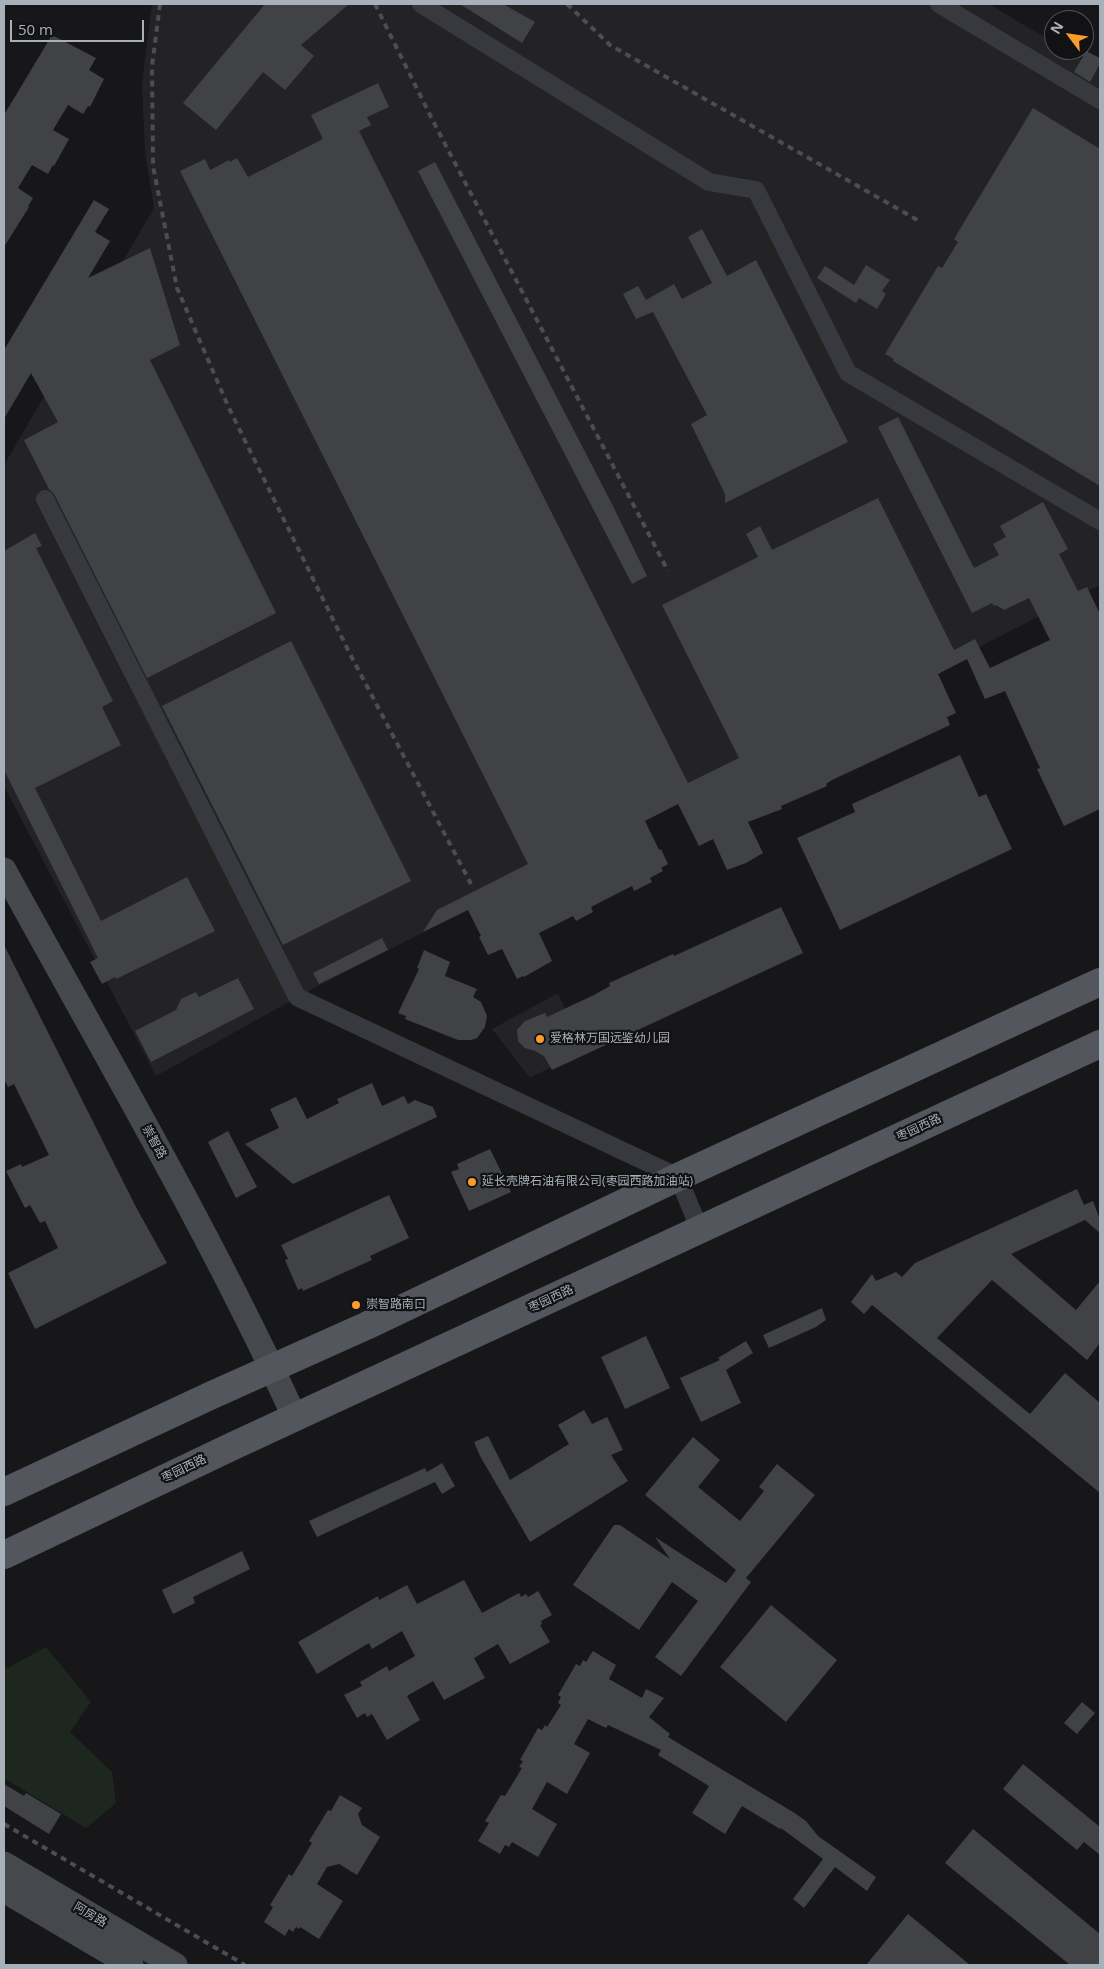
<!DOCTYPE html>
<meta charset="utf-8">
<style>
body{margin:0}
#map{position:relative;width:1104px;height:1969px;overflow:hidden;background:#171719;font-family:"Open Sans",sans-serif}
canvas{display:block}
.frame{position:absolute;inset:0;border:5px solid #a8b0b9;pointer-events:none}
.north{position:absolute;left:1044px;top:10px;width:50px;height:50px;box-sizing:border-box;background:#121214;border:1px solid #4e5156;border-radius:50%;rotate:301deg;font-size:14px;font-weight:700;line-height:20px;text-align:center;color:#a8b0b9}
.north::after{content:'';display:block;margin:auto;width:18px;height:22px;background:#fb9d2d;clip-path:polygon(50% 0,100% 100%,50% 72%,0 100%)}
.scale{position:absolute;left:10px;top:20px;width:134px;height:22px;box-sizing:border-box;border:2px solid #a8b0b9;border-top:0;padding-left:6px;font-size:15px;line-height:18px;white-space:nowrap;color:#a8b0b9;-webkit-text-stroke:4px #121214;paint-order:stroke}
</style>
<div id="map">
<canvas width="1104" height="1969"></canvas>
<div class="frame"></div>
<div class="north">N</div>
<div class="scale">50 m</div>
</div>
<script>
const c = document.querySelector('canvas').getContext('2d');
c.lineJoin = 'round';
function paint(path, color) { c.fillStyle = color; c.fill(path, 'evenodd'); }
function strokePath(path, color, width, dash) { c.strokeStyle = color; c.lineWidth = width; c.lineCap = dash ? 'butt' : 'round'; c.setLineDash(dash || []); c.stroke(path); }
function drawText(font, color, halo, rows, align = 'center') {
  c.font = font + ' "Open Sans","Noto Sans SC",sans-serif'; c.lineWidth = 4.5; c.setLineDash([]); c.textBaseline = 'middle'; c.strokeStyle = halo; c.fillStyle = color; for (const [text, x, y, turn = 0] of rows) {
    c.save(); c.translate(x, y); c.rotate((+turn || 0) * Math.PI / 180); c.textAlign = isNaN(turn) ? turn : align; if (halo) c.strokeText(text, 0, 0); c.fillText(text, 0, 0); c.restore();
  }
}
paint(new Path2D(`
 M152,4H989L1054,43V50H1066L1100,71V585L305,993L156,1076L4,786V465L154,208L145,152L142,82Z
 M558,993L584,1050L530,1078L492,1029Z`), '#232326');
paint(new Path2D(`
 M46,1647L91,1702L70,1732L112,1772L116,1803L86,1828L4,1778V1670Z`), '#1e271f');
paint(new Path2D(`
 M265,4H349L301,45L314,56L285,90L263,72L216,130L183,103Z
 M460,4H503L535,22L522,43Z
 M52,35L96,58L89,70L104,79L90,107L88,106L83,114L68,105L53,130L69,139L54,166L53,165L48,174L32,165L18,188L33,198L28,206L29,207L4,247V115Z
 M1086,51L1100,58V64L1090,82L1074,72Z
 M378,83L389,107L367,117L371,125L359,131L688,783L739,758L662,605L758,557L746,534L760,526L772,550L878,498L954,650L975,639L990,668L1050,640L1029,598L1004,610L996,605L994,606L992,603L972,613L878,427L898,417L974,568L999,555L993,544L1006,537L1000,526L1043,502L1068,549L1059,554L1078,591L1087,587L1100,614V809L1064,826L1037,769L1040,768L1005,691L985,699L967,659L938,674L956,713L947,717L950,725L832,780L826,784L827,786L781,806L782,809L748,822L763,853L746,863L727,870L713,839L699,846L678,804L645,821L659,850L661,849L668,864L661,868L663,871L650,878L652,882L634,891L632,886L591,907L593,912L576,921L573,916L539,933L552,961L524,977L523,976L517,979L502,949L488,955L479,937L481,936L468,910L423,932L437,910L528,864L180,171L205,159L210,170L229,160L230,162L237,158L248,177L323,139L311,115Z
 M1033,108L1100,149V486L893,361L894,359L885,354L938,266L942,268L958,242L954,239Z
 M435,162L612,504L647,576L632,584L418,171Z
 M94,200L109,209L95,232L110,241L88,278L150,248L180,345L150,360L276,613L147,678L54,494L49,489L24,440L58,422L31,373L4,419V350Z
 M702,229L727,276L756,260L848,442L725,503V494L691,424L707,415L653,312L636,319L623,294L638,286L646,300L674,284L682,299L712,283L688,237Z
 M866,265L890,280L882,291L886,294L877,309L859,298L856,303L817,278L825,266L854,285Z
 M35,533L42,546L36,548L113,701L102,707L121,745L35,788L101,921L187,877L215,931L116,979L115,977L102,984L90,962L98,958L4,770V551Z
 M291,641L411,881L283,945L162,706Z
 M960,755L979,797L986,794L1012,849L840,930L797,838L855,812L852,804Z
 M781,907L803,953L552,1070L544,1056L535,1051L525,1048L518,1041L517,1030L525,1021L545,1013L547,1017L594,995L610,986L609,983L673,954L674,956Z
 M382,938L388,950L319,984L313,973Z
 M4,945L137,1209L167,1263L35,1329L8,1273L58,1248L45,1221L40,1223L30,1205L25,1208L6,1171L21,1164L22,1167L49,1155L14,1084L8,1087L4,1079Z
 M424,950L450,962L445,976L477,989L473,997L481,1002L487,1016L485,1027L477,1038L471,1040H458L405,1019L406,1016L398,1013L419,969L417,968Z
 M238,978L254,1009L151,1062L135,1031L176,1010L181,999L196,992L199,997Z
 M372,1083L382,1106L404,1096L408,1104L415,1100L433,1107L437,1117L293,1184L245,1144L279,1128L270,1109L296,1097L307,1119L339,1103L337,1099Z
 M228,1131L257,1187L236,1198L208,1142Z
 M490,1149L511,1192L469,1211L451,1172L459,1169L457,1164Z
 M1077,1189L1084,1205L1093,1201L1100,1220V1233L1085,1220L1011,1254L1076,1310L1100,1281V1343L1087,1360L992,1280L937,1338L1030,1414L1065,1373L1100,1403V1493L872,1305L864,1314L851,1302L872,1274L876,1281L896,1272L902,1277L915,1263Z
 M389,1195L409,1238L370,1256L372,1260L303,1291L302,1288L298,1290L285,1260L288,1259L281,1245Z
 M822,1308L826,1320L816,1327L769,1348L763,1335Z
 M646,1336L670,1388L625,1409L601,1357Z
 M746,1341L753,1353L726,1370L741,1403L701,1422L680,1378L720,1360L718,1358Z
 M584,1410L592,1424L607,1417L623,1450L611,1455L628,1481L530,1542L480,1456L474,1442L488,1436L510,1480L569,1444L558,1425Z
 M693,1437L720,1460L698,1487L740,1521L764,1491L759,1487L777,1464L815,1495L746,1578L751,1582L681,1676L655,1657L698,1601L672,1582L639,1630L573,1585L614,1525H620L670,1559L655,1537L726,1583L736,1570L645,1495Z
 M442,1463L455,1486L442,1494L435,1482L317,1537L309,1521L425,1468L427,1472Z
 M242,1551L250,1569L193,1597L195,1603L173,1614L162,1590Z
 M464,1580L482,1613L519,1593L521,1597L526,1594L528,1597L538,1591L552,1615L541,1621L542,1624L540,1625L550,1642L510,1664L498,1644L474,1658L485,1678L444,1700L433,1681L407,1696L420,1720L387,1740L372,1714L367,1717L365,1713L357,1718L344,1695L362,1686L360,1682L387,1666L389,1671L415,1656L402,1631L372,1649L369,1643L317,1674L298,1642L378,1596L379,1600L407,1585L417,1604Z
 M771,1605L837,1660L786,1722L720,1667Z
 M593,1651L616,1665L609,1679L642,1698L646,1689L664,1698L649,1717L670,1734L668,1737L793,1812L806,1821L818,1836L876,1877L867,1891L835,1867L804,1908L793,1899L823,1859L781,1828L780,1829L742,1806L725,1834L692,1813L709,1786L658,1755L661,1750L608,1725L606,1728L588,1719L574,1744L590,1753L567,1794L547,1782L532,1809L557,1824L538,1857L512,1842L509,1847L505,1845L500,1854L478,1841L489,1823L485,1821L501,1795L505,1796L522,1768L519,1767L523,1761L520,1760L538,1728L542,1730L545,1725L547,1727L561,1705L558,1703L561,1697L558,1695L576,1664L580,1666L583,1660L586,1662Z
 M1082,1702L1095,1713L1077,1734L1064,1723Z
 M1023,1764L1100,1827V1855L1084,1842L1077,1850L1003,1789Z
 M4,1784L24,1796L26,1793L61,1814L49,1834L4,1806Z
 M340,1795L362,1808L358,1814L362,1825L380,1837L357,1875L339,1864L327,1867L317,1884L343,1901L319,1939L300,1927L299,1929L296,1927L293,1932L289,1929L285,1936L264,1922L273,1907L270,1905L289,1874L292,1876L312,1843L309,1841L328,1810L331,1811Z
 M973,1829L1100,1934V1965H1070L945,1863Z
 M908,1914L970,1965H866Z`), '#414246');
strokePath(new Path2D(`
 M421,4L709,182L756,190L848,373L1100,521
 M939,4L1100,100
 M45,499L297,997L678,1177L700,1230`), '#37393e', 18);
strokePath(new Path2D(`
 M4,870C103,1051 209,1230 295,1418
 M4,1864L175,1965
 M4,1890L131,1965`), '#45494e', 25);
strokePath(new Path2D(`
 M4,1492L212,1395L366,1326L678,1177L1100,982
 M4,1555L233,1446L1100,1044`), '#53575d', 28);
strokePath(new Path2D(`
 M160,4L152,66L153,166L177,288L228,406L349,652L471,884
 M375,4L432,119L668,571
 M567,4L610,45L921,222
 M4,1824L245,1965`), '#4a4e53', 4, [6, 5]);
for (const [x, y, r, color] of [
 [540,1039,5,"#fb9d2d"],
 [472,1182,5,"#fb9d2d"],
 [356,1305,5,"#fb9d2d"]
]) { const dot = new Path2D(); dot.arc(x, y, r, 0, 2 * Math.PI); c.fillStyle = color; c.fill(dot); strokePath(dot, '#121214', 2); }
drawText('12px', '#a8b0b9', '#121214', [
 ["爱格林万国远鉴幼儿园",550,1039],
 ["延长壳牌石油有限公司(枣园西路加油站)",482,1182],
 ["崇智路南口",366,1305]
], 'left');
drawText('12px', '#a8b0b9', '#121214', [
 ["枣园西路",919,1128,-25],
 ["崇智路",154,1142,61],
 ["枣园西路",551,1299,-25],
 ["枣园西路",184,1469,-26],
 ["阿房路",90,1915,30]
]);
</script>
